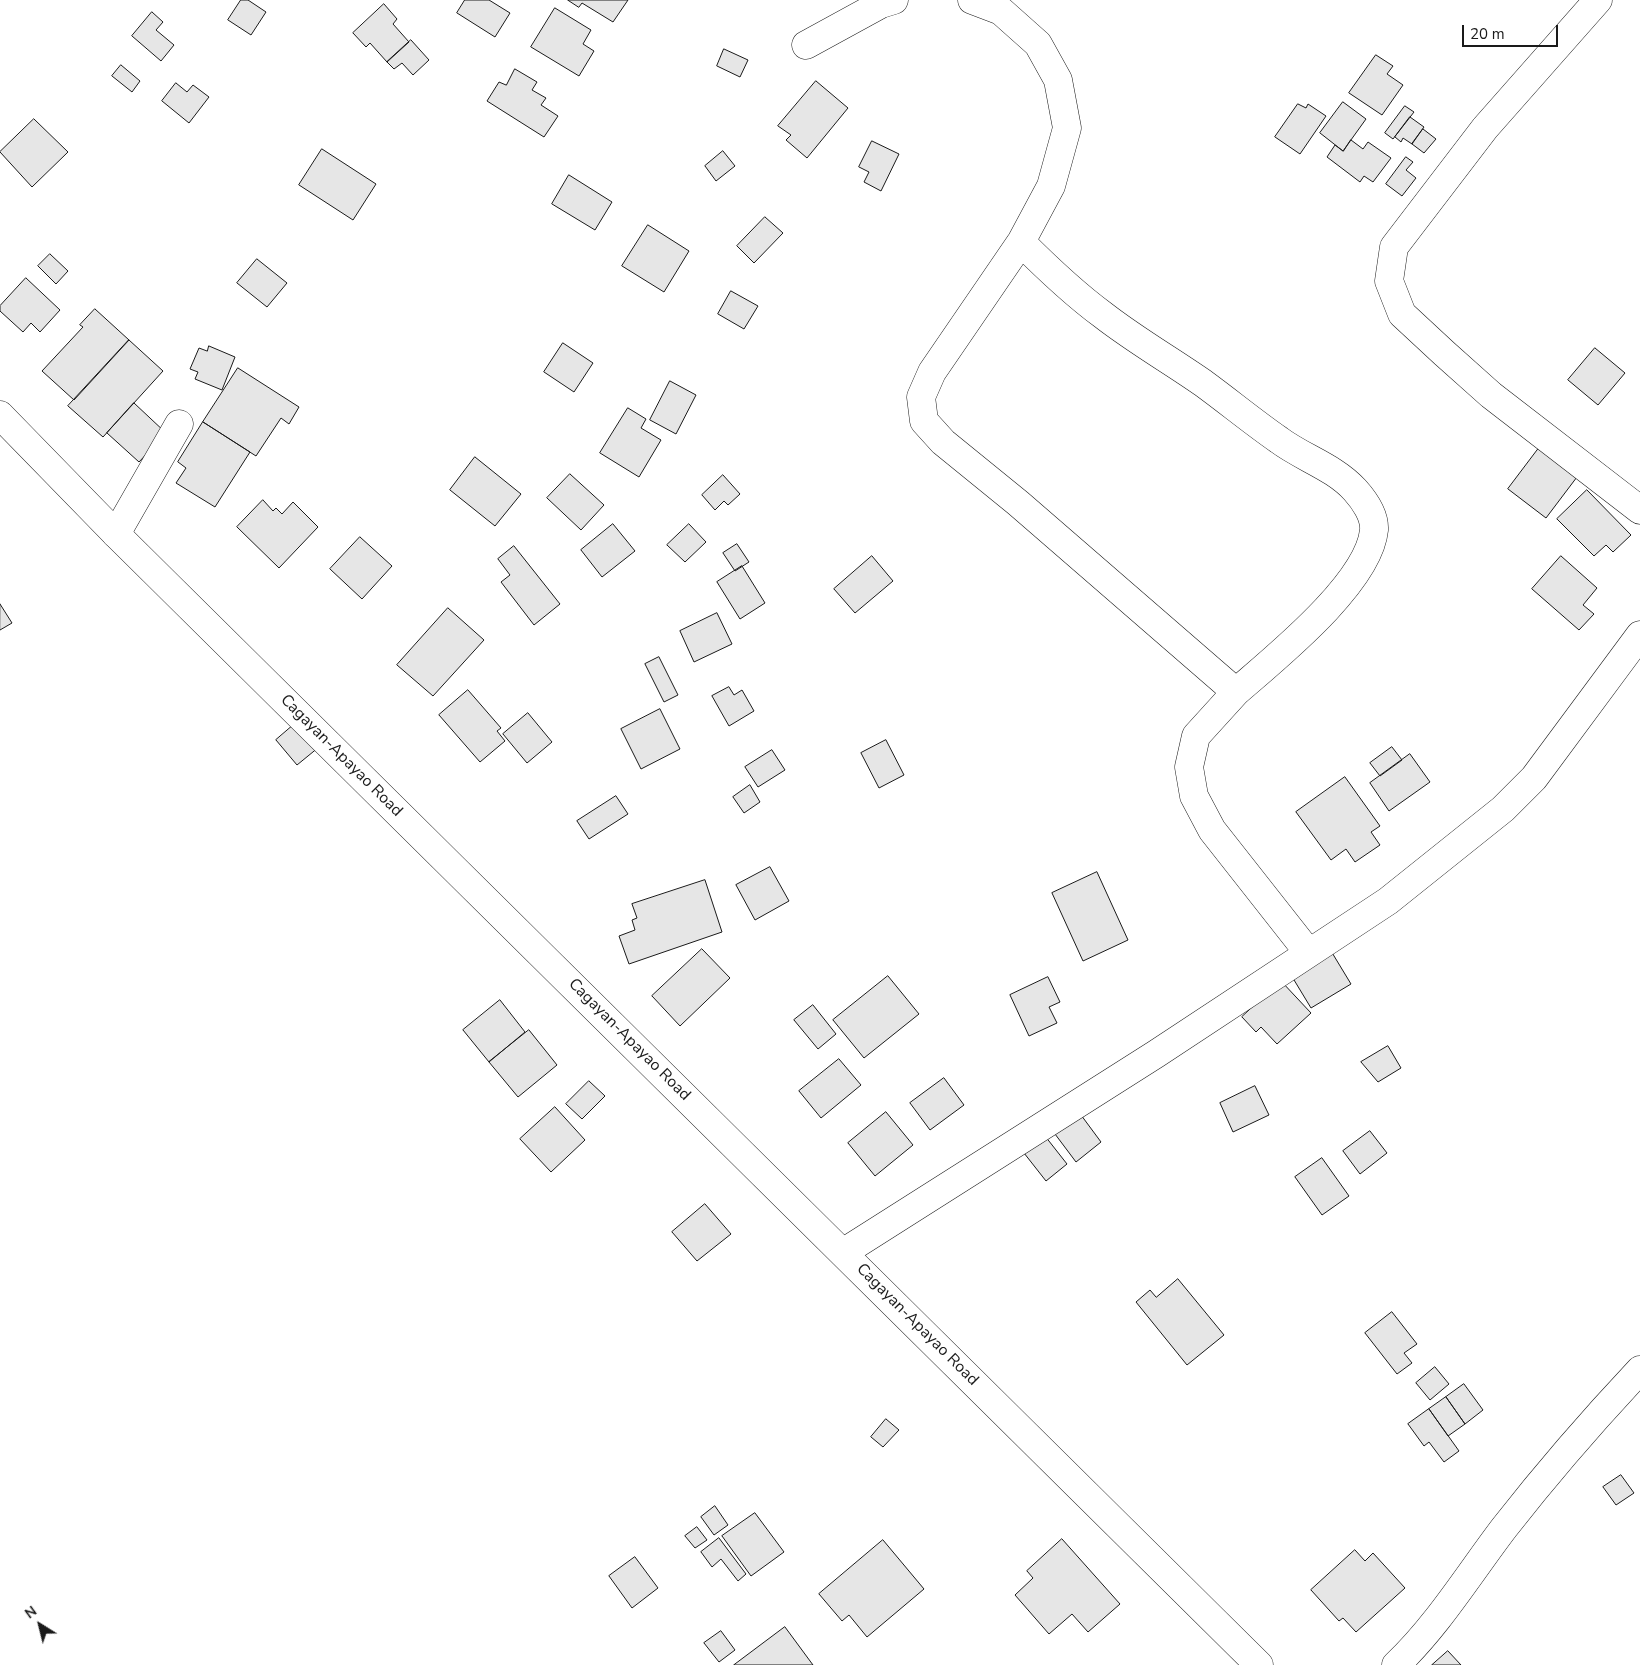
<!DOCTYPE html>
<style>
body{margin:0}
#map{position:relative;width:1640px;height:1665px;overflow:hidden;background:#fff;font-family:"Nunito Sans",sans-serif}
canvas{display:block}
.north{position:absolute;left:15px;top:1600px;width:50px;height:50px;-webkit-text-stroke:4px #fff;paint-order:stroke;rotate:324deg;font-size:14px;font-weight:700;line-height:20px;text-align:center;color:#1a1a1a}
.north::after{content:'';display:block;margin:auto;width:18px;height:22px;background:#1a1a1a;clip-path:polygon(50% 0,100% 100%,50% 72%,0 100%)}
.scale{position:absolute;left:1462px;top:25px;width:96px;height:22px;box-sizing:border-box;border:2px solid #1a1a1a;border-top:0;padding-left:6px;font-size:15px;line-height:18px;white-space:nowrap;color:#1a1a1a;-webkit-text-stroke:4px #fff;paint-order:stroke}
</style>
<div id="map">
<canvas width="1640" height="1665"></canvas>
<div class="north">N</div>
<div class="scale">20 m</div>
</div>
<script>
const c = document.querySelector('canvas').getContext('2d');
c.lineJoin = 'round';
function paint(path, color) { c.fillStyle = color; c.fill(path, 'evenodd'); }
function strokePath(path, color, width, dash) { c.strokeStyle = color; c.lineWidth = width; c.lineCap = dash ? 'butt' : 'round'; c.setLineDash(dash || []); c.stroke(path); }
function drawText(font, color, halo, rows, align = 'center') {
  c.font = font + ' "Nunito Sans",sans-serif'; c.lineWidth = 4; c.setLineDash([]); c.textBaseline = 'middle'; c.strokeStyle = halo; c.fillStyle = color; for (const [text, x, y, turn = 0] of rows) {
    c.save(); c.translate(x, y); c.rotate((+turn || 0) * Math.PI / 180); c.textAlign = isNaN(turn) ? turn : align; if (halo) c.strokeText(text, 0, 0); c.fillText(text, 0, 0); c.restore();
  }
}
const building = new Path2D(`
 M241,0H248L266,12L251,35L228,20Z
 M465,0H489L510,13L495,37L457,13Z
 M568,0H628L613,22L582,3L579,7Z
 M384,4L397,19L393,24L409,42L387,62L370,43L366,47L353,33Z
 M555,8L591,30L583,44L594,51L579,76L531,47Z
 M152,12L163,22L156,30L174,45L161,61L132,36Z
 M411,40L429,60L413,75L402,63L394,69L387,62Z
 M724,49L748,60L740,77L717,66Z
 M1376,55L1393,66L1387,74L1403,85L1382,115L1349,93Z
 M121,65L140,81L132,92L112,76Z
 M515,69L537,82L532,90L546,98L541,105L558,116L544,137L487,101L499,82L506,85Z
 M816,81L848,108L807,158L786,140L791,135L778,126Z
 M176,83L187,92L193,85L209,97L189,123L162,101Z
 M1343,102L1366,119L1343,151L1320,133Z
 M1298,104L1306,108L1308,104L1326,116L1300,154L1275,137Z
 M1405,106L1414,112L1393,139L1385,133Z
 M1410,117L1424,127L1412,144L1403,138L1401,142L1395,137Z
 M34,119L68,152L32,187L0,152Z
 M1423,129L1436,139L1424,153L1412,144Z
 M1351,140L1363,149L1368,142L1391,158L1373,182L1364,176L1360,182L1327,157L1335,145L1343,151Z
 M872,141L899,154L881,191L864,182L869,172L859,167Z
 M322,149L376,184L353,220L299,185Z
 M723,151L735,166L716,181L705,166Z
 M1406,157L1413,162L1406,170L1416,178L1402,196L1386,184Z
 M569,175L612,202L595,230L552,204Z
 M765,217L783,233L754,263L737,246Z
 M648,225L689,251L664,292L622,266Z
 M50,254L68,271L56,284L38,266Z
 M257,259L287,283L267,307L237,283Z
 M26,278L60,310L40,332L31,323L23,332L0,311V306Z
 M731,291L758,306L744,329L718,314Z
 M95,309L129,340L74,400L42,371L83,327L80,325Z
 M129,340L163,371L103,437L68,406Z
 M563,343L593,363L574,392L544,372Z
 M209,346L235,357L222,390L195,379L198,372L190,369L199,348L207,351Z
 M1595,348L1625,373L1598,405L1568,380Z
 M238,368L299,407L289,424L281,418L256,456L203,422Z
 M670,381L696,395L676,434L650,420Z
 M134,403L166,433L139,462L107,433Z
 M628,408L646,419L641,428L661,440L639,477L600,453Z
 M203,422L250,452L215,507L176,483L186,468L178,462Z
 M1542,444L1580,473L1546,518L1508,489Z
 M475,457L521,494L495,526L450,490Z
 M570,474L604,505L581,530L547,498Z
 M723,475L740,494L728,505L724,501L715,510L702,495Z
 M1587,490L1631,535L1613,552L1606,545L1594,556L1557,519Z
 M263,500L273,511L276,508L282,514L293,502L318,527L279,568L237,527Z
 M613,524L635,551L602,577L581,550Z
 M689,524L706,542L685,562L667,545Z
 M360,537L392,566L362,599L330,569Z
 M737,544L749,562L735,571L723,553Z
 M514,546L560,604L534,625L501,582L510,575L498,559Z
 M872,556L893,581L855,613L834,589Z
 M1561,556L1597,588L1583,605L1594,614L1579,630L1532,589Z
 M742,566L765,603L740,619L717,582Z
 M0,604L12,623L0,630Z
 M448,608L484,640L433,696L397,665Z
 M717,613L732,644L694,662L680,631Z
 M659,657L678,695L664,702L645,664Z
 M729,687L734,695L742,690L754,711L729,726L712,696Z
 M468,690L501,728L497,731L505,741L480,762L439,715Z
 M660,709L680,749L641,769L621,729Z
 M528,713L552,742L527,763L503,734Z
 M297,722L319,747L297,765L276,740Z
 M886,740L904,775L879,788L861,753Z
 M1392,747L1402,760L1380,776L1370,763Z
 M772,750L785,770L758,787L745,767Z
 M1410,754L1430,782L1389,811L1370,783Z
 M1345,777L1380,826L1371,832L1380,845L1355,862L1346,849L1331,860L1296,812Z
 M750,785L760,802L744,813L733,797Z
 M616,796L628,814L589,839L577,821Z
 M770,867L789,901L755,920L736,885Z
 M1097,872L1128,940L1083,961L1052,893Z
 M705,880L722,932L629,964L619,936L635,930L632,920L637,918L632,904Z
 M1328,946L1351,984L1311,1008L1288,970Z
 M702,949L730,978L680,1026L652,996Z
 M888,976L919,1014L864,1058L833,1020Z
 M1048,977L1060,1002L1049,1007L1057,1023L1029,1036L1010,995Z
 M1281,981L1311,1013L1277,1044L1261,1027L1256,1032L1242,1017Z
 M500,1000L525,1032L489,1062L463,1030Z
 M813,1005L836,1034L818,1049L794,1020Z
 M529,1030L557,1065L518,1097L489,1062Z
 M1388,1046L1401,1068L1378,1082L1361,1062Z
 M839,1059L861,1085L821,1118L799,1091Z
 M944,1078L964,1105L930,1130L910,1103Z
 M589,1081L605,1096L582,1119L566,1104Z
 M1255,1086L1269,1115L1233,1132L1220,1103Z
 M555,1107L585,1140L551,1172L520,1139Z
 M886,1112L913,1145L875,1176L848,1143Z
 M1081,1115L1101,1142L1076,1162L1055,1134Z
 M1370,1131L1387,1153L1360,1174L1343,1151Z
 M1045,1136L1067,1164L1046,1181L1024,1153Z
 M1322,1158L1349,1196L1322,1215L1295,1177Z
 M705,1204L731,1234L697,1261L672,1232Z
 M1178,1279L1224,1335L1187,1365L1136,1302L1150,1290L1156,1297Z
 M1392,1312L1417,1344L1404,1353L1412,1363L1397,1374L1365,1333Z
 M1435,1367L1449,1384L1430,1400L1416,1383Z
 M1464,1384L1483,1410L1465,1424L1446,1397Z
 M1446,1397L1465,1424L1448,1436L1429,1409Z
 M1429,1409L1459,1451L1444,1462L1429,1442L1424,1446L1408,1424Z
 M886,1419L899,1430L883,1447L871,1437Z
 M1621,1475L1634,1493L1616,1505L1603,1487Z
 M715,1506L728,1525L714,1535L701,1517Z
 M755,1513L784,1552L751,1576L722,1536Z
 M697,1527L707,1540L695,1548L685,1536Z
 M719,1538L746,1574L738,1581L721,1559L712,1567L701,1552Z
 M1062,1539L1120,1604L1088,1632L1072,1614L1049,1634L1015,1595L1033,1578L1027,1571Z
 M883,1540L924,1589L867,1637L849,1615L842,1621L819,1594Z
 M1355,1550L1365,1561L1373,1553L1405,1588L1356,1632L1343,1618L1339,1621L1311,1590Z
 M635,1557L658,1588L632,1608L609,1576Z
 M785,1627L813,1665H734Z
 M721,1631L735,1650L719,1662L704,1643Z
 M1448,1651L1461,1665H1432Z`);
paint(building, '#e6e6e6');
strokePath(building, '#1a1a1a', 1);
const minor = new Path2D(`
 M972,0L1001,11L1038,44L1058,80L1067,128L1051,186L1021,242L932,372L921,397L924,421L943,442L1018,503L1236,692L1196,736L1189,767L1194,796L1212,830L1308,952
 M1598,0L1485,128L1394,247L1389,281L1402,314L1444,353L1491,395L1640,510
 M806,45L881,4L894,0
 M1021,242C1047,268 1073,293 1103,315C1135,340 1170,360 1203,383C1229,402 1253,422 1279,440C1303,458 1334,467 1355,490C1364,500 1375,516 1374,530C1369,583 1275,658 1236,692
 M116,534L179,424
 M844,1252L1156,1054L1388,901L1503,809L1534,778L1640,635
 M1396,1665C1438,1625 1469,1574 1504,1528C1547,1473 1592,1421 1640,1370`);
const major = new Path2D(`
 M0,415L116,534L1259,1665`);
strokePath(minor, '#1a1a1a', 29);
strokePath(major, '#1a1a1a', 29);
strokePath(minor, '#fff', 28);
strokePath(major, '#fff', 28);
drawText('16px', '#1a1a1a', '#fff', [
 ["Cagayan-Apayao Road",341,756,45],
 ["Cagayan-Apayao Road",629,1040,45],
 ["Cagayan-Apayao Road",917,1325,45]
]);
</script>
